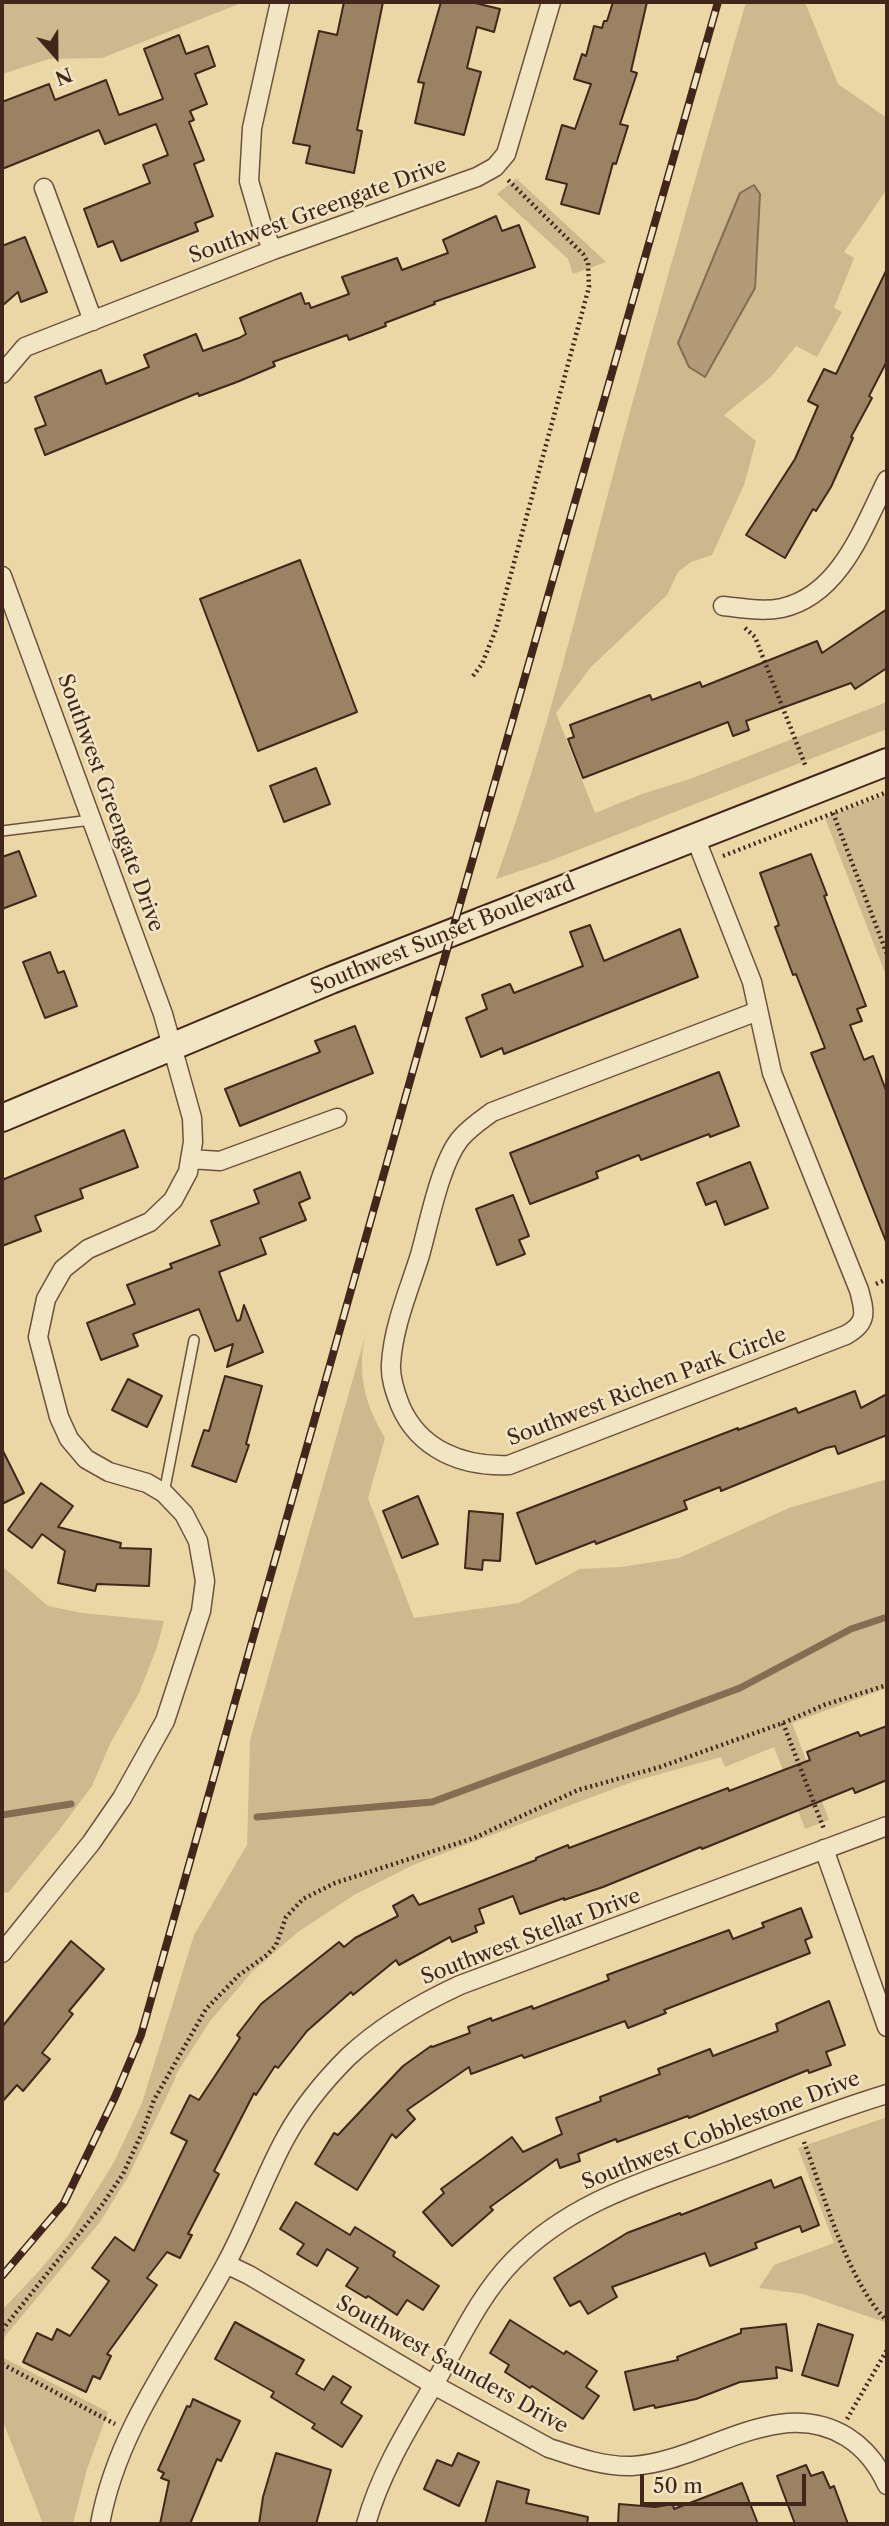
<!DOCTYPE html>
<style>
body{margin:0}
#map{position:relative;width:889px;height:2526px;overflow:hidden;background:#ebd7a5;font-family:"Libre Caslon Text",serif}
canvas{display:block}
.frame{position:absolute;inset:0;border:4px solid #42261b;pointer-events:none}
.north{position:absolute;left:21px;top:21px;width:70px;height:70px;-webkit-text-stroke:5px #f2e5c4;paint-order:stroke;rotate:159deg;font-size:19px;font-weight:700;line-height:28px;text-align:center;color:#42261b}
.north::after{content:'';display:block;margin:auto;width:24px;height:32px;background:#42261b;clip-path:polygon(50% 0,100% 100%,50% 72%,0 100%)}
.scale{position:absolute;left:640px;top:2474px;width:166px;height:32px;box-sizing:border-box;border:4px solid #42261b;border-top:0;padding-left:9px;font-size:21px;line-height:24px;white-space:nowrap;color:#42261b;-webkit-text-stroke:5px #f2e5c4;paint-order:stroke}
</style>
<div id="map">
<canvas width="889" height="2526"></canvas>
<div class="frame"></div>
<div class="north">N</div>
<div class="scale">50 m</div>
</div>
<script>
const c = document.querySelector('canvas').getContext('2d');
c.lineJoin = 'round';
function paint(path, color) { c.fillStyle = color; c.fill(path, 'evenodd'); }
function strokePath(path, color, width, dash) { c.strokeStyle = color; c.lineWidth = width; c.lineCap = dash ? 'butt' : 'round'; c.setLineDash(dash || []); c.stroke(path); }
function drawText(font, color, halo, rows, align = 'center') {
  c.font = font + ' "Libre Caslon Text",serif'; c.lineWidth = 5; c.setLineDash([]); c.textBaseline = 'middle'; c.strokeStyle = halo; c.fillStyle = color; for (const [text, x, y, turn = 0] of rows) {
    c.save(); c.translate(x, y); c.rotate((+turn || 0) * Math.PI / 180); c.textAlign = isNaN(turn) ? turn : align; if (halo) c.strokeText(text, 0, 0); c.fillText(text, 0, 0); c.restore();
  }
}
paint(new Path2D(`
 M2,2H244L102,58L49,59L2,74Z
 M746,2H805L838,84L887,118V189L844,252L854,258L834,308L842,312L817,357L796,346L771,377L724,415L756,441L744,485L712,555L691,562L678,572L667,595L591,667L556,713L595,813L642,794L690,779L887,702V729L547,862L496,879C546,741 580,598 618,456C659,304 703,153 746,2Z
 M517,178V179L606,262L573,274L568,259L497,194Z
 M887,794V978L825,818Z
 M366,1333C356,1371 365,1405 385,1438L368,1498L414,1618L519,1603L579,1569L621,1567L679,1558L789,1508L887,1479V1688L792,1723L829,1820L805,1829L774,1747L725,1767L721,1757L635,1781L568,1806L413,1865L354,1895L298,1932L252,1972L210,2021L175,2076L176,2077L128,2177L100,2222L2,2340V2310L38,2272L68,2236L114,2162L142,2103L194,1935L247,1845L250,1740Z
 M2,1566L48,1606L82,1613L164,1621L157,1647L139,1693L110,1744L92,1786L60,1829L8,1893L2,1892Z
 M887,2117V2323L803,2294L759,2288L774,2265L834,2243L798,2148Z
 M2,2357L108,2412L87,2469L73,2524H43L2,2419Z`), '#ceb98e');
const water = new Path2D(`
 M754,185L760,194L755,288L705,377L689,367L678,343L740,193Z`);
paint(water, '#b29b76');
strokePath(water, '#856c52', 2);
strokePath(new Path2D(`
 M2,1815L71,1804
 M257,1817L432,1802L740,1688L851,1629L887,1617`), '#856c52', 7);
const building = new Path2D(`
 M344,2H383L357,130L362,131L354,173L306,163L310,146L293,143L319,31L337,35Z
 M441,2H471L500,9L494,32L477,27L467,68L481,72L464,135L415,123L424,83L418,82Z
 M613,2H647L631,71L637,73L620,124L628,126L616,164L613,163L599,214L561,204L567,184L546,179L562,125L575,129L591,84L574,79L582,54L586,56L594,26L602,28L604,21H607Z
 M179,35L186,54L208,46L215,66L195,74L207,104L190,111L194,120L189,122L204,160L194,164L213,216L195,223L198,231L121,261L113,241L98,247L84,209L150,183L143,165L168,155L156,124L105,144L99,130L2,169V102L49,84L55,100L106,80L119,115L163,99L144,49Z
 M496,216L502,231L519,225L535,267L434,302L435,304L385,323L386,326L349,340L347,335L273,362L275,366L237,382L199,396L198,393L45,455L35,429L46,425L35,397L101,370L106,384L149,367L144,355L196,334L203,351L239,338L246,334L240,318L301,293L305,304L309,303L311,308L349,294L342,277L397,258L402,270L448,253L443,240Z
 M25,237L47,292L21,302L18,292L2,306V246Z
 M887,269V361L869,396L872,398L851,437L853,438L831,487L816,511L813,509L785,558L746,535L795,459L818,406L808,401L824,369L836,374Z
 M300,560L357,712L258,751L200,599Z
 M887,609V668L855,689L851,683L746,721L749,730L733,736L728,722L583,778L568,739L574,737L570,725L650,695L652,700L700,682L702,687L817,641L822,653Z
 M316,768L330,804L284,822L270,786Z
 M19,851L36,896L2,909V857Z
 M811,854L827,895L824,896L866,1006L857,1009L862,1021L850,1025L864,1060L873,1056L887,1093V1244L811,1053L825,1048L796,974L793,975L775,927L779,925L760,873Z
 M590,925L604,961L680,929L698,977L504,1054L502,1048L481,1057L466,1018L487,1009L482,995L510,984L514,993L583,966L570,932Z
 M50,952L58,973L64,971L77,1006L45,1018L23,962Z
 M355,1026L373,1073L240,1126L225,1089L320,1052L315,1041Z
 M719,1072L739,1126L710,1137L709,1134L641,1160L639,1155L596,1172L598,1178L530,1204L510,1153Z
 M124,1130L138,1167L80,1189L83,1198L35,1216L41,1231L2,1246V1180Z
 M750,1162L768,1208L725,1225L716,1201L706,1205L697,1183Z
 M300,1172L310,1198L299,1203L306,1220L260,1238L266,1254L219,1272L237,1321L240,1320L244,1305L263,1352L227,1367L233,1344L215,1351L199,1309L133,1334L138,1346L101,1360L87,1323L135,1304L127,1285L172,1268L170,1264L220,1245L211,1221L259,1203L254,1190Z
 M513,1195L529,1236L519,1240L525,1254L497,1265L476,1209Z
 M225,1376L262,1386L246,1444L249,1445L236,1482L192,1466L204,1430L209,1431Z
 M128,1379L162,1396L147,1427L112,1410Z
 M855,1391L861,1408L887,1394V1435L838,1454L835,1446L826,1448L721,1491L720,1487L684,1501L687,1509L596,1544L595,1541L536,1564L517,1513L738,1428V1430L796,1408L798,1413Z
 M2,1449L24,1493L2,1504Z
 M41,1483L73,1506L58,1527L121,1543L120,1548L151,1549L149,1586L97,1584L95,1591L58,1583L65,1551L42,1534L32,1548L8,1530Z
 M418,1496L438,1544L402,1558L383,1511Z
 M469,1511L503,1514L500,1561L483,1560L482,1570L465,1568Z
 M887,1726V1780L855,1793L853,1788L702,1849L701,1847L603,1887L564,1900V1898L520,1914L513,1896L479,1909L484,1923L475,1926L477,1932L452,1942L450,1937L399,1965L396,1960L353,1995L351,1992L307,2031L278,2068L275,2066L256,2095L254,2093L214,2171L219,2174L188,2234L192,2235L180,2258L167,2252L147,2278L157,2285L107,2354L111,2356L100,2379L93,2376L86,2392L23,2362L37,2333L52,2340L57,2329L70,2336L109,2281L92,2268L115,2237L134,2251L187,2141L171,2133L190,2095L199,2100L240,2038L237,2035L261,2004L339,1942L344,1947L355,1938L398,1916L393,1906L413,1895L419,1905L536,1860V1858L568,1845L569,1848L728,1788L729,1791L810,1760L807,1752L858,1732L860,1736Z
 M801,1908L812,1937L805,1940L810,1953L664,2010L666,2013L628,2028L625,2021L524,2058L522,2055L471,2074L469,2067L407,2110L415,2119L396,2138L392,2134L357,2190L315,2164L334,2133L338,2135L403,2066L431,2046L432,2047L470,2033L468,2027L491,2018L492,2021L532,2006L533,2009L609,1980L607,1975L729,1930L733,1939L764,1927L762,1923Z
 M71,1941L104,1969L69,2011L73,2014L42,2053L50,2059L23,2091L17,2085L2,2102V2027Z
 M829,2001L845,2045L826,2052L831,2065L809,2073L808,2070L689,2118L688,2116L617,2142L616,2139L578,2154L580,2161L560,2168L557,2159L490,2207L493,2210L452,2246L423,2212L444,2193L441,2189L512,2137L523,2152L562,2134L556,2118L601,2101L600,2097L660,2074L658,2069L710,2049L713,2056L778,2031L776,2024Z
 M801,2177L819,2225L802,2232L800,2226L755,2243L757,2248L710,2266L705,2253L612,2287L617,2297L588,2314L580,2301L570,2306L554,2278L627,2233L680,2213L681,2215L771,2180L774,2188Z
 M296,2202L350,2235L355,2227L395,2252L393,2256L439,2286L423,2310L407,2300L397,2315L368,2296L366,2298L346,2286L358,2268L327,2249L317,2266L297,2254L304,2244L280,2229Z
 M510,2320L564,2354L566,2351L597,2371L586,2387L599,2396L583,2419L532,2386L530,2388L505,2372L509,2365L490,2353Z
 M235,2322L304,2360L296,2374L324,2390L333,2376L351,2387L341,2403L362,2416L342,2447L312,2428L315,2424L271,2397L274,2392L215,2359Z
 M786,2324L792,2371L776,2367L777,2378L740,2382L696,2399L655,2408L654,2405L634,2410L625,2372L678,2360L677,2357L741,2333V2329Z
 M818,2324L853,2335L838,2386L802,2375Z
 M193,2399L240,2421L221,2461L217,2459L190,2524H160L169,2481L161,2478L164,2473L158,2470L187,2406L190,2407Z
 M276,2453L331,2470L316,2524H259L263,2497Z
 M458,2453L479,2462L459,2506L424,2489L437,2460L452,2466Z
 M806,2465L811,2476L823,2472L830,2488L834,2486L848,2524H795L777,2476Z
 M497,2481L529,2490L526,2503L588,2517L587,2524H485Z
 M742,2483L758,2524H618L619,2504L655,2507L673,2504L674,2509Z`);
paint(building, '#9a8263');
strokePath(building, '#42261b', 2);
const lane = new Path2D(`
 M2,831L91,820
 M164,1493L194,1340`);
const street = new Path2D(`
 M44,188L93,321
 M273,250L263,229L249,181L252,128L280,2
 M2,374L25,347L273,250L477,177L495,167L506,154L551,2
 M2,576L163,1014L192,1118L193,1142L188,1172L173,1200L150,1222L88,1249L63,1269L46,1299L38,1337L59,1417L69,1439L86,1459L109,1472L147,1483L164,1493L184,1514L198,1541L205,1581L201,1611L165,1721L122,1798L91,1843L2,1953
 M723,606C742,608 762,612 782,608C840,595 863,528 887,480
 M695,837L752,982L772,1073L859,1290C865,1312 868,1323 846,1335L509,1465C463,1467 419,1450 400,1405C395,1392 390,1378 391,1364C393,1327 409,1290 420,1255C429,1223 440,1164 460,1139C469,1128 481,1120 492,1112L758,1011
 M190,1159L220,1161L337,1118
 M824,1849L887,2027
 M226,2264L249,2275L434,2385L549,2448C576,2457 604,2467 632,2466C704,2462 777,2394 847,2437C866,2449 878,2465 887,2485
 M100,2524C118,2425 181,2349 227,2262C249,2221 264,2177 286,2137C302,2108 325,2080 348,2057C381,2026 419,2004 460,1985L887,1826
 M366,2524C380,2474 407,2430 433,2386C458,2344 478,2297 513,2261C572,2201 646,2181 722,2153C777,2132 831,2111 887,2094`);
const secondary = new Path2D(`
 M2,1118L331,980L887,762`);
strokePath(lane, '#6c523e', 12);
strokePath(street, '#6c523e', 21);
strokePath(secondary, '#42261b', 30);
strokePath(new Path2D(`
 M745,628L755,637L806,767
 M473,676L482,664L496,629L589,287L588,263L583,254L508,180
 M833,813L887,954
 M723,856L887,792
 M876,1284L887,1279
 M783,1723L824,1829
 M804,2142C824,2195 848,2282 887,2321
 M2,2330L102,2205L123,2174L142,2133L154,2100L206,2009L239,1975L267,1955L276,1945L286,1917L303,1899L335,1883L474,1838L578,1790L660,1767L783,1723L824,1705L887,1685
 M2,2364L115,2424
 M847,2419L887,2350`), '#42261b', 4.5, [2, 3.5]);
strokePath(lane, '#f2e5c4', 9);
strokePath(street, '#f2e5c4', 18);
strokePath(secondary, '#f2e5c4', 26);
const rail = new Path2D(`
 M2,2276L64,2203L115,2097L141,2035L452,932L718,2`);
strokePath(rail, '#42261b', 8);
strokePath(rail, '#f2e5c4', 5, [16]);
drawText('21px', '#42261b', '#f2e5c4', [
 ["Southwest Greengate Drive",318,211,-20],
 ["Southwest Greengate Drive",110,803,70],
 ["Southwest Sunset Boulevard",443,936,-22],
 ["Southwest Richen Park Circle",647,1387,-21],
 ["Southwest Stellar Drive",531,1937,-21],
 ["Southwest Cobblestone Drive",721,2131,-21],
 ["Southwest Saunders Drive",452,2365,29]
]);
</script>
